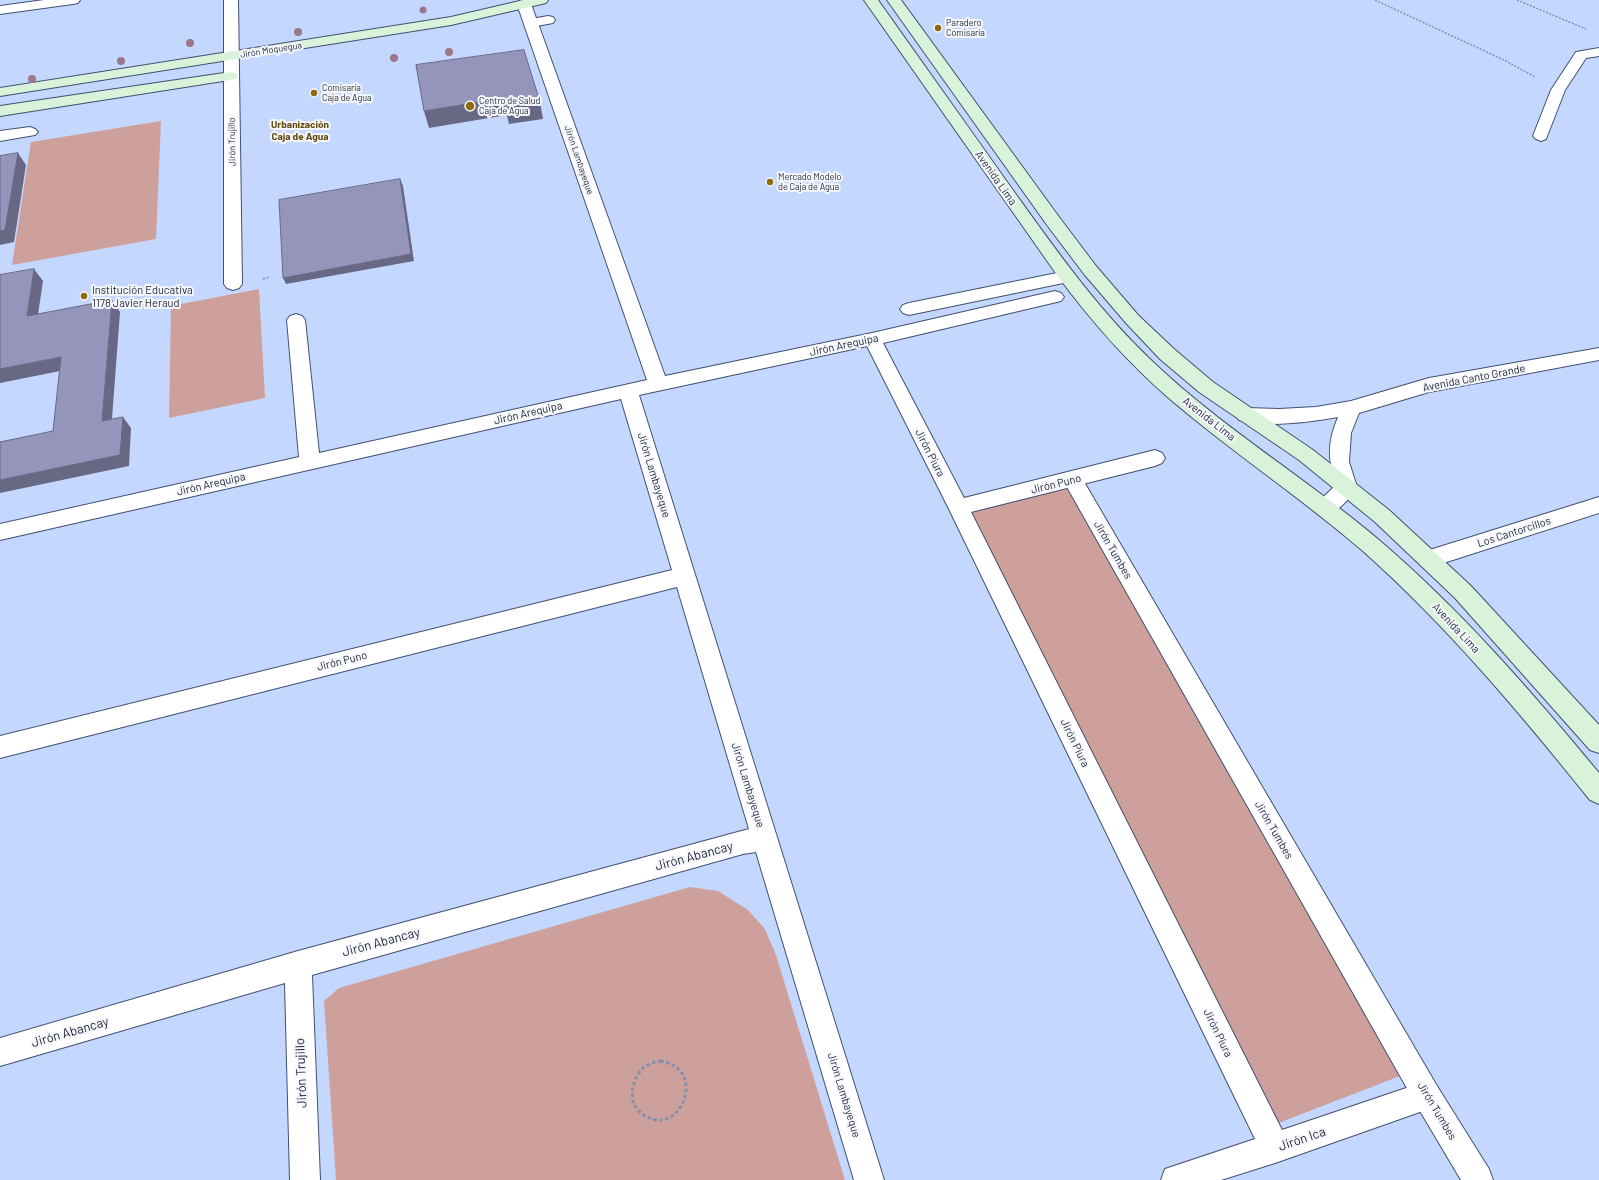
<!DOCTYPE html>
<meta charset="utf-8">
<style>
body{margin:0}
canvas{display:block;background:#c4d7fe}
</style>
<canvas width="1599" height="1180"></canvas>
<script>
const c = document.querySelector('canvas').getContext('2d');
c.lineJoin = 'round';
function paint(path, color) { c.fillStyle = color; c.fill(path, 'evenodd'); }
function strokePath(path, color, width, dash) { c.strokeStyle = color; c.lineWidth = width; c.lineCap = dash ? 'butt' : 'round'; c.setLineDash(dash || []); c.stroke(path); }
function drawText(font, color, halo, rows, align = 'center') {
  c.font = font + ' Barlow,sans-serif'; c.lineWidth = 4; c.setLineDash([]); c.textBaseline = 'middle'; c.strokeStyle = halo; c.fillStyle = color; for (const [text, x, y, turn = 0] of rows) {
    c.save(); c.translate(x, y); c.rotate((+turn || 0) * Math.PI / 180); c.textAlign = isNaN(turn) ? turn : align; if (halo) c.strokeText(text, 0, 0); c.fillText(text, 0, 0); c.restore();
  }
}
paint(new Path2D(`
 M161,121L156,239L12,265L31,142Z
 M259,289L265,398L169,418L171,306Z
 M1071,486L1413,1071L1276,1124L967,511Z
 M690,887L718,891L748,910L765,929L776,955L845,1180H336L324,1001L339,988Z`), '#cea09b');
const service = new Path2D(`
 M548,16L553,17L555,20L553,23L531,27L526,26L524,23L526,20Z
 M30,127L35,129L38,132L35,135L0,141V131Z
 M1067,271L1073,273L1076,277L1073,281L909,315L903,313L900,309L903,305L909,303Z`);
const pedestrian = new Path2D(`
 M1073,472L1080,475L1437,1086L1489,1169L1493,1180H1461L1417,1106L1063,480L1066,475Z`);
const minor = new Path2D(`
 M44,0H80L78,3L73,4L0,14V6Z
 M224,0H238L242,284L239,288L233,290L227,288L224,284Z
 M524,0L529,1L531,4L665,376L872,333L1055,291L1061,293L1064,297L1061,301L883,343L964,498L1155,450L1162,453L1165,458L1162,463L1155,466L971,512L1282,1130L1427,1081L1437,1086L1442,1096L1437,1106L1275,1163L1221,1180H1161L1165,1169L1255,1139L948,507L867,346L639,395L884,1180H854L756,852L743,854L312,975L320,1180H290L285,983L0,1066V1038L298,951L749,829L677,587L0,758V736L672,570L621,399L0,540V524L299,457L287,320L290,316L296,314L302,316L305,320L319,453L647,380L517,4L519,1Z
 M1599,48V56L1586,58L1565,90L1546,139L1541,141L1536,139L1533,136L1551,90L1576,52Z
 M1599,497V513L1428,568L1420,565L1417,559L1420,553Z`);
const tertiary = new Path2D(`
 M1599,348V360L1429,392L1359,413L1351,433L1349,462L1357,487C1353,495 1336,514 1327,515C1324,516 1321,515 1318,514L1315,508L1318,502L1336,485C1328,458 1327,444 1338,417C1311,422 1265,428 1239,420L1236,415L1239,410L1246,408L1279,409L1316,407L1351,401L1429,378Z`);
const secondary = new Path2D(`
 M524,0H548L546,3L451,25L0,96V88L451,17Z
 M864,0H878C920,60 963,119 1005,179C1051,243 1095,307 1152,361C1222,428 1306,478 1379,540C1461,610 1531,691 1599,773V804L1590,800C1520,713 1448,627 1364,552C1302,498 1233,453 1171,400C1128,363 1091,321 1057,275Z
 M887,0H901L1059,217L1096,266L1138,315L1174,349L1213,382L1313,450L1389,510L1471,586L1599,725V753L1590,750L1455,598L1375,522L1299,460L1199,392L1160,359L1126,323L1084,274L1047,225Z
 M231,72L236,73L238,76L236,79L0,116V106Z`);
strokePath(service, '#415071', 2);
strokePath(pedestrian, '#415071', 2);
strokePath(minor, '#415071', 2);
strokePath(tertiary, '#415071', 2);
strokePath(secondary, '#415071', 2);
strokePath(new Path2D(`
 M1375,0L1506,61L1535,77
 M1517,0L1586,29
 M263,279L270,277`), '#8391ae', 1.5, [2, 1.5]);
strokePath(new Path2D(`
 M660,1061C711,1068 678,1145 640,1112C627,1102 632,1079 643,1068C648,1064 654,1062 660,1061Z`), '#8391ae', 3, [3.5, 2.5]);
paint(service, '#fff');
paint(pedestrian, '#fff');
paint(minor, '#fff');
paint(tertiary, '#fff');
paint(secondary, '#d9f2da');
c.fillStyle = '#9c7788';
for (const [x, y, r] of [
 [423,10,3.5],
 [298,32,4],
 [190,43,4],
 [449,52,4],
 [394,58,4],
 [121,61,4],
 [32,79,4]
]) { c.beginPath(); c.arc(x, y, r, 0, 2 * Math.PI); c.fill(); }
paint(new Path2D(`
 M503,98L507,115L429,128L424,111Z
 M540,102L543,119L509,124L505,108Z
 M18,153L26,165L14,242L0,245V231Z
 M400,179L403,186L414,261L286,284L283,278Z
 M34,269L43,281L36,328L27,316Z
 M112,300L120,312L111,432L102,421Z
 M61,357L70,369L0,383V369Z
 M123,417L131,428L129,466L0,493V480Z`), '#686884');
const building = new Path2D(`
 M524,50L540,102L505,108L503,98L424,111L416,65Z
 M18,153L5,230L0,231V156Z
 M400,179L411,254L283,278L279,200Z
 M34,269L27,316L112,300L102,421L123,417L120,455L0,480V442L53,431L61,357L0,369V275Z`);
paint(building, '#9595bc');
strokePath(building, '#686884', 1);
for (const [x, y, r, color] of [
 [938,28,4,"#8d6a0c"],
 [314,93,4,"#8d6a0c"],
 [470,106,5,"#8d6a0c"],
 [770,182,4,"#8d6a0c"],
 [84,296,4,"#8d6a0c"]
]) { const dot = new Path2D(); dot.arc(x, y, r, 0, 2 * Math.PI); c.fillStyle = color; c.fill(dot); strokePath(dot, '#f6f7fc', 1.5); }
drawText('9px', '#1e2533', '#f6f7fc', [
 ["Paradero",946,23],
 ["Comisaría",946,33],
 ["Comisaría",322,88],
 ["Caja de Agua",322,98],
 ["Centro de Salud",479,101],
 ["Caja de Agua",479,111],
 ["Mercado Modelo",778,177],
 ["de Caja de Agua",778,187]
], 'left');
drawText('9px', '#1e2533', '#f6f7fc', [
 ["Jirón Moquegua",271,50,-9],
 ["Jirón Trujillo",232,142,-91],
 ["Jirón Lambayeque",579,160,71]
]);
drawText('bold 10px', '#624a0e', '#f6f7fc', [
 ["Urbanización",300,125],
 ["Caja de Agua",300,137]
]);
drawText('11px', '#1e2533', '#f6f7fc', [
 ["Avenida Lima",996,178,55],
 ["Jirón Arequipa",844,345,-12],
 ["Avenida Canto Grande",1474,378,-11],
 ["Jirón Arequipa",528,413,-13],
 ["Avenida Lima",1209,419,38],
 ["Jirón Piura",930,453,63],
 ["Jirón Lambayeque",654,475,73],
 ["Jirón Arequipa",211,484,-13],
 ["Jirón Puno",1056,484,-14],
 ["Los Cantorcillos",1514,532,-18],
 ["Jirón Tumbes",1113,550,60],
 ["Avenida Lima",1456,628,47],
 ["Jirón Puno",342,661,-14],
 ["Jirón Piura",1075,743,64],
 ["Jirón Lambayeque",748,785,73],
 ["Jirón Tumbes",1274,830,60],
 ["Jirón Piura",1218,1033,64],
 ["Jirón Lambayeque",844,1095,73],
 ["Jirón Tumbes",1437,1111,59]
]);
drawText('11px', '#1e2533', '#f6f7fc', [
 ["Institución Educativa",92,290],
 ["1178 Javier Heraud",92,303]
], 'left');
drawText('13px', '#1e2533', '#f6f7fc', [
 ["Jirón Abancay",694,856,-15],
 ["Jirón Abancay",381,942,-15],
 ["Jirón Abancay",70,1032,-16],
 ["Jirón Trujillo",301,1073,-92],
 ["Jirón Ica",1302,1139,-19]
]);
</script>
